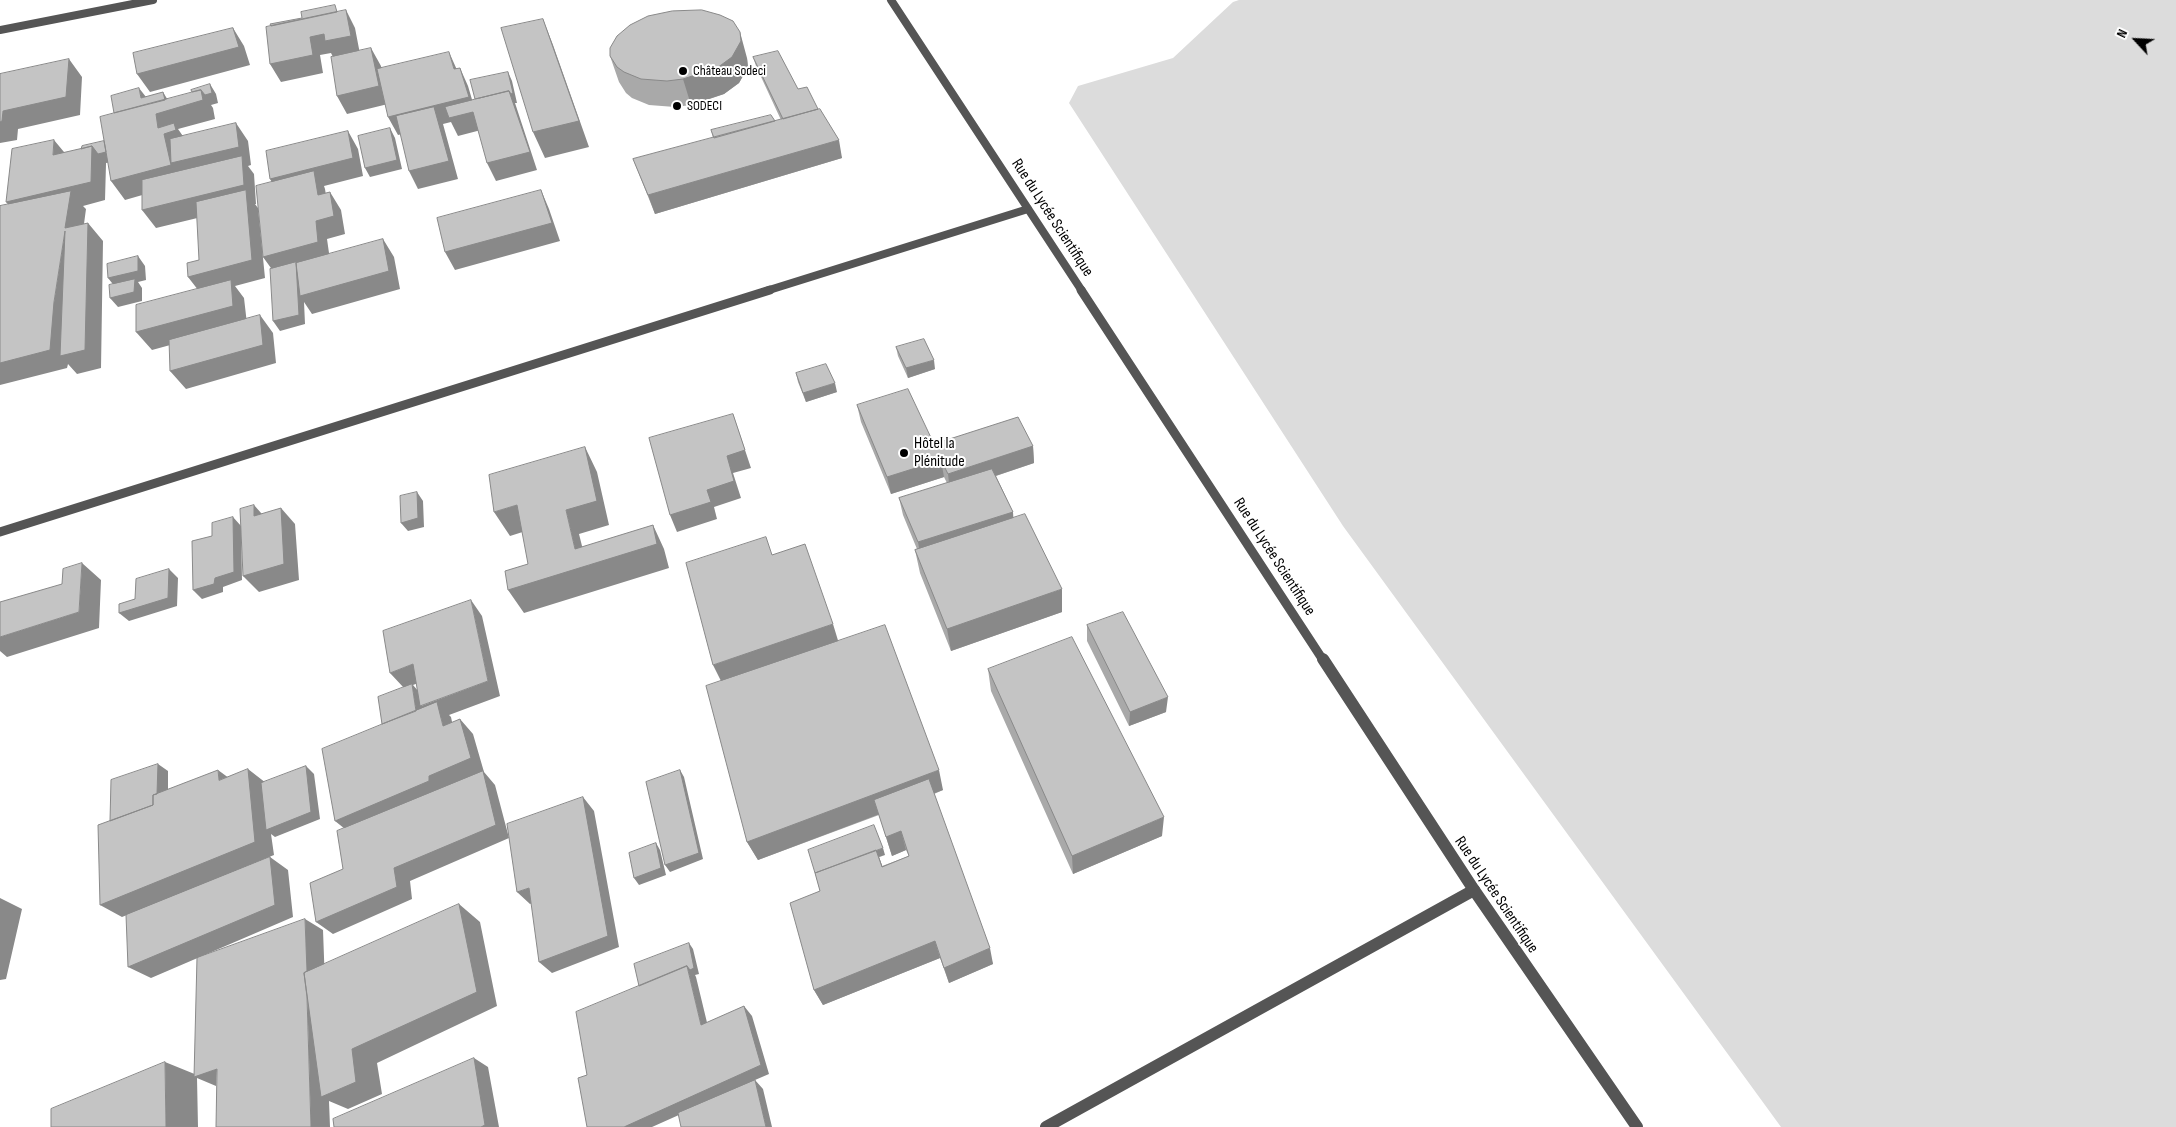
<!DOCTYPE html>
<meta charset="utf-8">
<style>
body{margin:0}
#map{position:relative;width:2176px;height:1127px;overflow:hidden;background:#fff;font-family:"Sofia Sans Condensed",sans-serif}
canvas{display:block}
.north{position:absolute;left:2111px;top:15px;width:50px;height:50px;-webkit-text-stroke:4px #fff;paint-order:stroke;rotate:295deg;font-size:14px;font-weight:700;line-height:20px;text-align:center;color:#000}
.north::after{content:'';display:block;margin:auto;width:18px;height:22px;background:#000;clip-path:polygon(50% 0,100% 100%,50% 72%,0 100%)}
</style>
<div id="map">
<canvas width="2176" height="1127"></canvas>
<div class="north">N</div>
</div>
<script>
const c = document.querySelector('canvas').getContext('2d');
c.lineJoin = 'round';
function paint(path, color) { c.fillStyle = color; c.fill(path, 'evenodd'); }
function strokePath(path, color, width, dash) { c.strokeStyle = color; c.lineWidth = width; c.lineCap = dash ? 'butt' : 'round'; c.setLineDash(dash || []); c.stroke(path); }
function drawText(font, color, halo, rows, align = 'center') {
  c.font = font + ' "Sofia Sans Condensed",sans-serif'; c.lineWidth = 4; c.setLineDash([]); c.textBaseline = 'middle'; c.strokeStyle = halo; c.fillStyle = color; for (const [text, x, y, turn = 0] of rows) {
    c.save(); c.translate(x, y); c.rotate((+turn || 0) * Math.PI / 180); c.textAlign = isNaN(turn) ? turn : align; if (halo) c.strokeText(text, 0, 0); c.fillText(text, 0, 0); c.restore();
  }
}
paint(new Path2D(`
 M1239,0H2176V1127H1781L1343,526L1069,103L1078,86L1173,58L1233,2Z`), '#dcdcdc');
strokePath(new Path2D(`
 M0,30L153,0
 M766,291L1028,209`), '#555', 8);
strokePath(new Path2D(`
 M0,532L770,290`), '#555', 9);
strokePath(new Path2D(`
 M1046,1127L1474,890`), '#555', 12);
strokePath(new Path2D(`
 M891,0L1082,291`), '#555', 8);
strokePath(new Path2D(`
 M1081,290L1323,660`), '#555', 9);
strokePath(new Path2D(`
 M1323,659L1474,890L1637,1127`), '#555', 12);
paint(new Path2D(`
 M610,56L747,58L748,67L739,83L724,94L691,105L675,107L649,105L632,98L626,93L619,82Z
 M753,57L798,89L818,109L842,158L655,214L633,159L713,138L711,130L775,121L781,120L756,66Z
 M896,347L935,369L908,378L898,356Z
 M796,373L837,392L806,402L798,382Z
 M857,405L934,444L1033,446L1034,463L996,476L1013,512V517L1062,612L951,651L920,573L915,550L917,549L903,515L899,498L947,483L944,477L891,494L861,422Z
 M772,555L838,641L943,790L934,794L993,964L949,983L940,958L823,1005L814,990L820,891L815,873L885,855L879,857L882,866L909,856L906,850L892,856L879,815L758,860L747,842L721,681Z
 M1087,625L1166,712L1129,726L1087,641Z
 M988,669L1162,836L1073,874L991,691Z`), '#a9a9a9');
paint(new Path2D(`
 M346,10L355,28L360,54L334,59L331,53L320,55L323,73L281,82L270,64L310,37Z
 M543,19L553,45L589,147L545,158L533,132Z
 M233,28L244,46L250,65L150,92L137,74Z
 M740,32L747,58L748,67L739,83L724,94L691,105L683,79Z
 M371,48L381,66L388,104L347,114L337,96Z
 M449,52L457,70L454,69Z
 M69,59L82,77L80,115L18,129L17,140L0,143V122L3,111Z
 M460,68L468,86L481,130L458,136L451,122L443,124L458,179L418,189L409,171L439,125L398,135L388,117Z
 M508,72L512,81L517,103H515L537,170L496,181L487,163L475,102Z
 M210,84L216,94L218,103L211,105L213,108L215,119L178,129L187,142L236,123L248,141L251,165L248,166L254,174L256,204H255L258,208L265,278L235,286L244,298L247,324L152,350L136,332L202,295L188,277L247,206L156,228L142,210L184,183L125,200L111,181L122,132L163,92L169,102L201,90Z
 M139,88L146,97L141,98Z
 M390,128L395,138L402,169L370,177L365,168Z
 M348,131L358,149L363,176L324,186L325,189L329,214L318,195L281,197L270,179Z
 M54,140L69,158L53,155Z
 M839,140L842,158L655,214L648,195Z
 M92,146L106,152L113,162L106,163V164L105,200L83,206L86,209L81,246L65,228L22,220L6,202Z
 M541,190L549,209L560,241L455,270L445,252Z
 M330,192L341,210L345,234L327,239L330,260L383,239L394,257L400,289L312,314L304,302L305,324L280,331L273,321L276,275L263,257L316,221Z
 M88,223L103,241L101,368L77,374L68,364L67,368L0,385V363L54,302L65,231Z
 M138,256L145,266L146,280L138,282L142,288V301L118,307L110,298L116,288L108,278Z
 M260,315L273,333L276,363L186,389L170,371Z
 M934,360L935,369L908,378L906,368Z
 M835,383L837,392L806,402L803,393Z
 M733,414L751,468L733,473L741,498L714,507L717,519L677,532L670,515L707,490L727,456Z
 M1033,446L1034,463L950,491L948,474Z
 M585,447L597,472L609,525L579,534L587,566L653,525L664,549L669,568L524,613L508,590L575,549L566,510Z
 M941,460L944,477L891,494L887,477Z
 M417,492L423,501L424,527L408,531L401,523Z
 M254,505L269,522L254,516Z
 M517,505L532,529L510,536L494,512Z
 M281,508L295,524L299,580L259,592L243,576Z
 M1013,512L1014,528L921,559L918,542Z
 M233,517L241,526L242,580L223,587V592L202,599L193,590L215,578Z
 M82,563L101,580L99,628L7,657L0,651V637L79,612Z
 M169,569L178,578L177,606L129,621L119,613Z
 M1062,589V612L951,651L947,629Z
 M471,600L482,616L500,696L449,715L451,717L456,741L443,726L441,718L433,721L422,708L424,719L389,732L382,724L416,711L412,685L404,688L390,673L413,664L426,680L413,685L419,692L421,706L488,681Z
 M833,624L840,647L724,687L713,665Z
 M1168,697L1166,712L1129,726L1130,712Z
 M460,719L473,734L484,772L495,785L509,838L410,881L412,899L333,934L316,922L394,868L335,821L429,776Z
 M158,764L168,771V813L110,823Z
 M306,766L314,774L320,819L275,837L271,834L274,855L122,917L100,905L248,769L266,783Z
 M218,770L237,784L219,780Z
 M680,770L684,777L703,859L670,872L665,865Z
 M939,770L943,790L758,860L747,842Z
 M583,797L594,811L619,947L552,973L539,962Z
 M1164,817L1162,836L1073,874L1072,856Z
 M901,831L906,850L892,856L886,837Z
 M656,843L660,850L666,875L639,885L634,878Z
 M883,848L885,855L879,857L883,868L815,874Z
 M270,857L288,870L293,917L151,978L128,967Z
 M529,888L541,900L530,904L517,892Z
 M0,898L22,909L6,979L0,980Z
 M459,904L480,922L497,1006L377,1063L382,1094L348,1109L329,1101L330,1127H311L305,919L323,930L329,1094L352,1049Z
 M935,941L940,958L823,1005L814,990Z
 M689,943L693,949L699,974L695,975L696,977L710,1035L701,1025L687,966Z
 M990,948L993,964L949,983L944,968Z
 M744,1006L752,1016L769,1074L755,1080L763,1089L772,1127H766L755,1081L652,1127H624Z
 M474,1058L488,1067L499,1127H481Z
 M165,1062L197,1075L217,1069L216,1086L197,1078L198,1127H166Z`), '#898989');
const building = new Path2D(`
 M335,5L337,12L271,26L270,24L302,18L301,12Z
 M346,10L351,36L325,41L324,34L310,37L313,55L270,64L266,27Z
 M702,10L720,15L733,21L740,32L741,41L732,57L717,68L683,79L667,81L641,79L624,72L617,67L610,56V48L617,36L630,25L648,16L672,11Z
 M543,19L579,121L533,132L501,28Z
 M233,28L239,47L137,74L133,53Z
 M371,48L379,86L337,96L331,57Z
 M778,51L798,89L807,87L818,109L783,119L753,57Z
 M449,52L454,69L460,68L469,97L388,117L377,69Z
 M69,59L66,97L3,111L2,121L0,122V74Z
 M508,72L513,93L511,94L509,91L475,99L470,80Z
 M210,84L212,93L205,95L201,90L192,92L191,90Z
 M139,88L141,98L163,92L165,100L114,113L111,96Z
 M201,90L203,100L156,114L158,128L174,123L176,130L164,134L171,165L111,181L100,117Z
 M509,91L530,152L487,163L473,112L449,118L445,107Z
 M434,107L449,161L409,171L396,116Z
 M820,109L839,140L648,195L633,159Z
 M771,115L775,121L714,138L711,130Z
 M236,123L239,147L171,163L170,139Z
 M390,128L397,160L365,168L358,136Z
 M348,131L353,158L270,179L266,151Z
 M54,140L53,155L92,146L91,182L6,202L12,149Z
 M104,141L106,152L98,154L92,146L81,149L82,146Z
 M242,156L244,185L142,210V180Z
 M314,171L318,195L330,192L334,216L316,221L318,242L263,257L256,186Z
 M246,190L252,260L188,277L187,263L199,260L196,202Z
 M541,190L552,223L445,252L437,218Z
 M71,191L65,228L88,223L85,350L60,356L65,231L54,302L50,350L0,363V206Z
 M383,239L389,271L300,296L296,263Z
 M138,256V271L108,278L107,264Z
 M296,262L299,315L273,321L270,269Z
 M135,279L134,292L110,298L109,285Z
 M231,280L233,306L136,332V305Z
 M260,315L263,345L170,371L169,340Z
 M924,339L934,360L906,368L896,347Z
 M826,364L835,383L803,393L796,373Z
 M908,389L934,444L1018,417L1033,446L948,474L941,460L887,477L857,405Z
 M733,414L745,450L727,456L734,481L707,490L711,502L670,515L649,438Z
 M585,447L597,501L566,510L575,549L653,525L657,544L508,590L505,571L528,564L517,505L494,512L489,475Z
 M992,469L1013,512L918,542L899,498Z
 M417,492L418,518L401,523L400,496Z
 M254,505V516L281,508L284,564L243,576L240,509Z
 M1025,514L1062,589L947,629L915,550Z
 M233,517L234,572L215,578L214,584L193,590L192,541L212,536V523Z
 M766,537L772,555L805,544L833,624L713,665L686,563Z
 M82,563L79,612L0,637V602L62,584L63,569Z
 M169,569L168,598L119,613V604L135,599L136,579Z
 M471,600L488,681L420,706L413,664L390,673L383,631Z
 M1123,612L1168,697L1130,712L1087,625Z
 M885,625L939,770L747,842L706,686Z
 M1072,637L1164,817L1072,856L988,669Z
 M412,684L416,711L382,724L378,697Z
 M437,702L443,726L460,719L471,758L429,776V781L335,821L322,749Z
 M158,764L157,794L153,795V805L110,821L111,780Z
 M306,766L311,812L266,830L261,783Z
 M248,769L255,842L100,905L98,825L153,805V795L218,770L219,780Z
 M680,770L699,853L665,865L646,782Z
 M483,771L496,825L394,868L397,887L316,922L310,883L343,869L337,831Z
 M929,779L990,948L944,968L935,941L814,990L790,903L820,891L815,873L876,850L882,867L909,856L901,831L886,837L874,800Z
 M583,797L608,936L539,962L529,888L517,892L507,824Z
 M874,825L883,848L815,873L808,850Z
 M656,843L661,868L634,878L629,853Z
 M270,857L275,905L128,967L126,915Z
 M459,904L477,992L352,1049L356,1082L321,1097L304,973Z
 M305,919L307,971L304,973L307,997L311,1127H216L217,1069L194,1077L197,958Z
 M689,943L694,968L690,970L687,966L639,986L634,964Z
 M687,966L701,1025L744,1006L761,1065L624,1127H587L578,1078L587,1075L576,1012Z
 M474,1058L485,1125L481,1127H334L333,1119Z
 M165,1062L166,1127H51V1109Z
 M755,1080L766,1127H681L678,1113Z`);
paint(building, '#c4c4c4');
strokePath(building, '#898989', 1);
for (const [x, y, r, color] of [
 [683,71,5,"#000"],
 [677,106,5,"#000"],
 [904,453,5,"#000"]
]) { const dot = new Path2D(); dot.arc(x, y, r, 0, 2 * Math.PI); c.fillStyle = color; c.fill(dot); strokePath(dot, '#fff', 2); }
drawText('14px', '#000', '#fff', [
 ["Château Sodeci",693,71],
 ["SODECI",687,106]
], 'left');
drawText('16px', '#000', '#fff', [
 ["Rue du Lycée Scientifique",1052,218,57],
 ["Rue du Lycée Scientifique",1274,557,57],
 ["Rue du Lycée Scientifique",1496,895,56]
]);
drawText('16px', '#000', '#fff', [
 ["Hôtel la",914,444],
 ["Plénitude",914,462]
], 'left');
</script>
